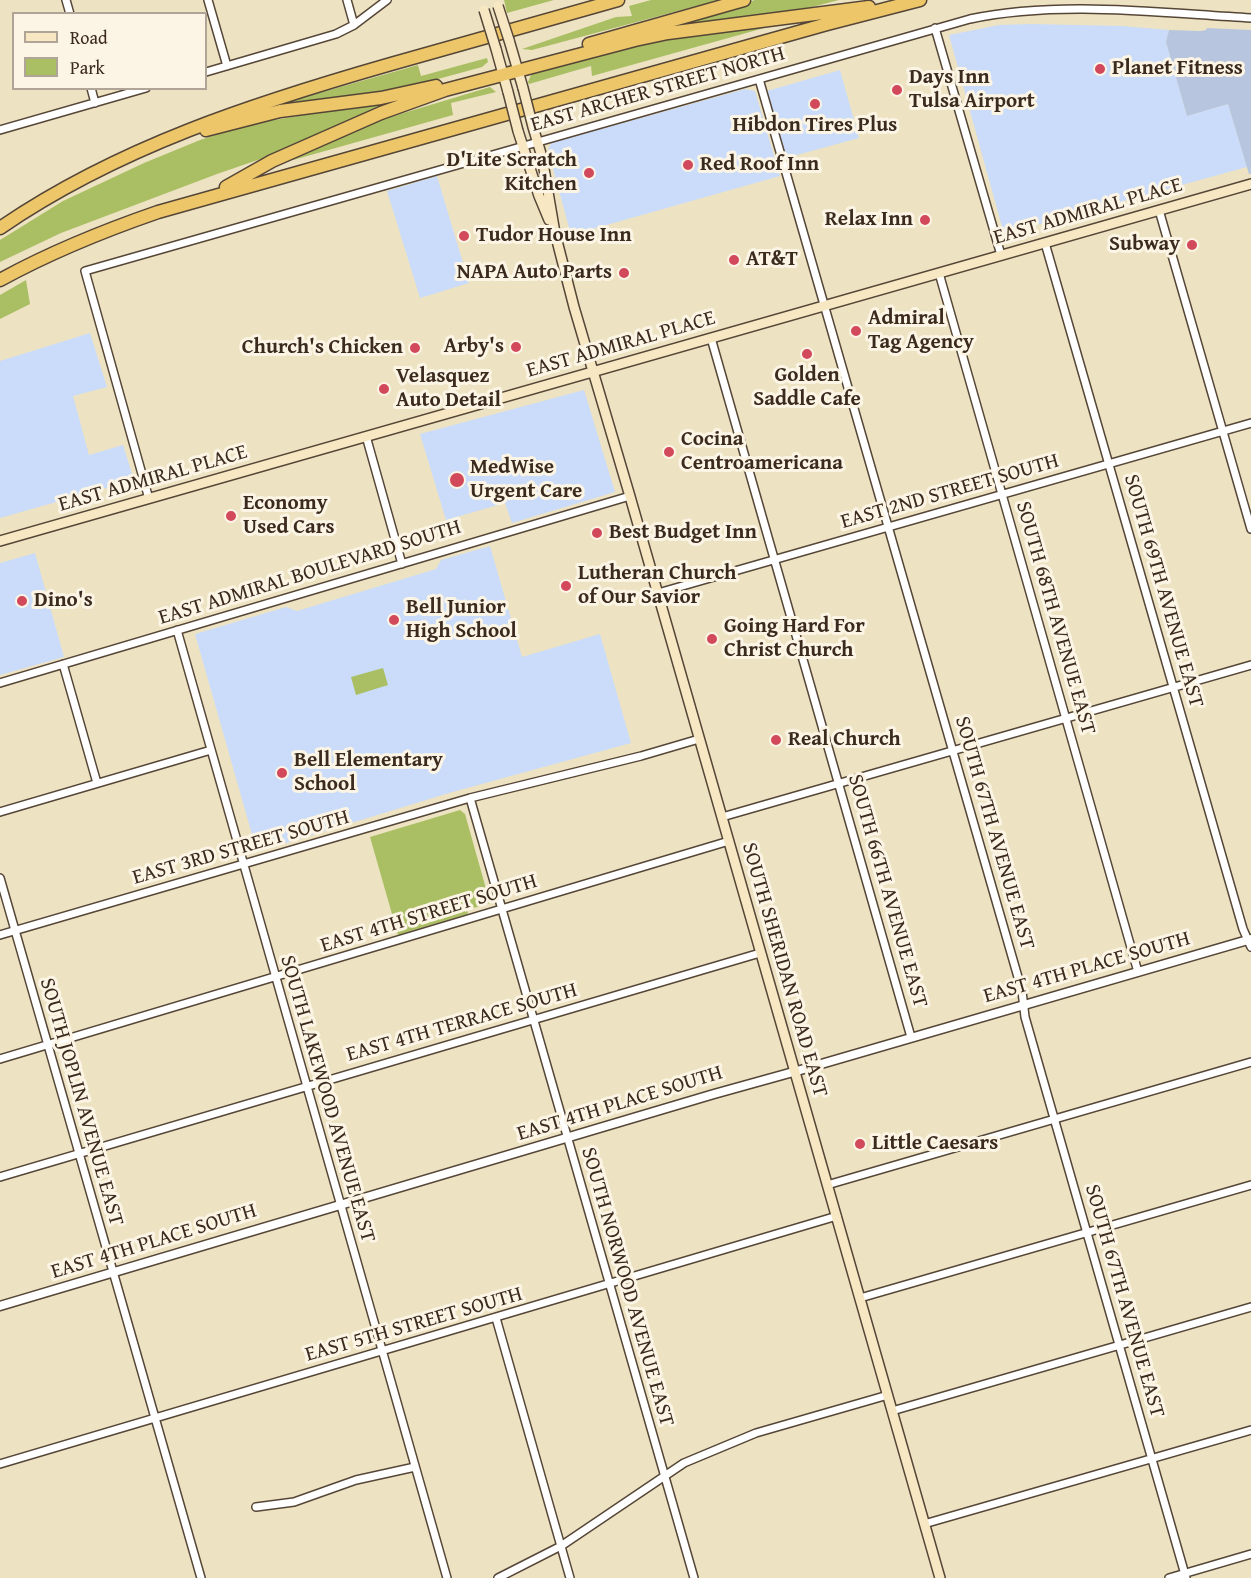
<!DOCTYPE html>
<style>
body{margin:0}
#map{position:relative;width:1251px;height:1578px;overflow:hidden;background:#ede3c3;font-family:"Gentium Book Plus",serif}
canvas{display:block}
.legend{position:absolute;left:12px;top:12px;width:195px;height:78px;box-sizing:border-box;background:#fcf5e5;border:2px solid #afa495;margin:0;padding:8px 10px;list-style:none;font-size:18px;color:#3b2a1e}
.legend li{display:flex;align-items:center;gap:12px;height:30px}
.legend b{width:30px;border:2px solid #afa495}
</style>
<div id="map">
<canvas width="1251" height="1578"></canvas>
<ul class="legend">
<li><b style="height:8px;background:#f7e8c3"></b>Road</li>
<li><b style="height:16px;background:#aabf63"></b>Park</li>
</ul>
</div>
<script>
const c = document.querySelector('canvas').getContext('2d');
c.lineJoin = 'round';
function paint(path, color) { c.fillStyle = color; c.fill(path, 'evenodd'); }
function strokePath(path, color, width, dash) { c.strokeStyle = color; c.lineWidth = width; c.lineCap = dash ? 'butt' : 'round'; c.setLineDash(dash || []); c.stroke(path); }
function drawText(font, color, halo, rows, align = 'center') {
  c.font = font + ' "Gentium Book Plus",serif'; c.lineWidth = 6; c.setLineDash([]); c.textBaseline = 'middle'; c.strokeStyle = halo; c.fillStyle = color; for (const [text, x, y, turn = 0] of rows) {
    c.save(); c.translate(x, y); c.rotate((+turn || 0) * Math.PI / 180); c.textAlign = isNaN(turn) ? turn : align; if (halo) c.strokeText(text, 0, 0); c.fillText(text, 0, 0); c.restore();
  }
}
paint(new Path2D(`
 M1031,24L1122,26L1169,30L1166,42L1187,116L1228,104L1247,167L1004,234L949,35L999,25Z
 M840,70L859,138L786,158L767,91Z
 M745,89L755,91L780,176L571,235L548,150L551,143Z
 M437,176L469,283L420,298L387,191Z
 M90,333L107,387L73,396L89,455L123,445L134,480L0,518V361Z
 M584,390L615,492L512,523L505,503L446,520L420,434Z
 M490,546L522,657L600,634L631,743L449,793L257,852L195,634L286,607L297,611L436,569L441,560Z
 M35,553L64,657L0,675V563Z`), '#cadcf9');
paint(new Path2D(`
 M1207,28L1251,30V174H1249L1228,104L1187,116L1166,42L1169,30L1201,31L1206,30Z`), '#b7c5de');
paint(new Path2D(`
 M504,0H554L507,13Z
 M651,0H719L532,50L522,49L616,17L632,16L629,6Z
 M755,0H839L793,12L668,28V25Z
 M775,25L592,76L591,66L529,84L528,82L531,75L537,71L666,38Z
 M487,58L488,62L482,67L394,91L280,108V104L418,65L421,76Z
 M490,87L496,92L451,103L453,115L293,160L291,157L387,118Z
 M398,99L395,103L278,153L217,174L61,233L0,262V240L63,201L144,163L200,140L245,125Z
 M26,280L30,304L0,319V295Z
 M383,668L388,685L356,695L351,677Z
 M460,810L465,814L490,903L467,910L468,914L398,935L370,837Z`), '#aabf63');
const minor = new Path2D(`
 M66,0L70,14
 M208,0L227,66
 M347,0L354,25
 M935,28L1001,255
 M206,72L336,34L354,25L387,0
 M759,79L1022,991L1025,1017L1186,1578
 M91,88L95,103
 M0,130L146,88
 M1159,210L1251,529
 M1045,243C1112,471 1177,700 1243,929L1251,947
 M939,273L1138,972
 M711,338L911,1037
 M366,436L402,564
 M149,499L85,271L970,19C1059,0 1160,13 1251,18
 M658,593L1251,423
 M177,630L447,1578
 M63,664L97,783
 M0,683L630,496
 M470,798L694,1578
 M0,812L211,750
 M722,817L1251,665
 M0,878L201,1578
 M0,935L470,798L641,756L699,739
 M0,1059L729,841
 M0,1177L760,953
 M827,1185L1251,1062
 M860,1298L1251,1185
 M496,1318L570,1578
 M892,1411L1251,1307
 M0,1464L837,1216
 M256,1507L294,1502L356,1480L415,1467
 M924,1524L1251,1430
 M498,1578L561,1546L684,1463L756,1433L888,1395
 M1169,1578L1251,1554`);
const tertiary = new Path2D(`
 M0,1306L714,1094L804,1069L1251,939`);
const secondary = new Path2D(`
 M509,40L523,88
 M496,49L508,92
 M533,127L542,157L555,233L574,307L629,493L940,1578
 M518,131L539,196L549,220
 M0,541L1251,184`);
const motorway = new Path2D(`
 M589,44L744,0
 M206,130L280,111L381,98L436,86
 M226,187L272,161L381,113L445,90L635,40L668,33L869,7
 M0,228C118,147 255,103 391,64C467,42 543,21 618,0
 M0,280C51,252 103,231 158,212L827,24L920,0`);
strokePath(minor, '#564637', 10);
strokePath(tertiary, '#564637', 11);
strokePath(secondary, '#564637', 12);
strokePath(motorway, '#564637', 15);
strokePath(minor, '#fff', 7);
strokePath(tertiary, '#fff', 8);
strokePath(secondary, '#f7e8c3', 9);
strokePath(motorway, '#ecc669', 12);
const secondaryBridge = new Path2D(`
 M498,6L509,40
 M484,10L496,49
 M523,88L533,127
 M508,92L518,131`);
strokePath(secondaryBridge, '#564637', 12, []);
strokePath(secondaryBridge, '#f7e8c3', 9);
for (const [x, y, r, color] of [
 [1100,69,6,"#d1495b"],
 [897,90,6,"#d1495b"],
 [815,104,6,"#d1495b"],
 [688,165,6,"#d1495b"],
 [589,173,6,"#d1495b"],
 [925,220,6,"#d1495b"],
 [464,236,6,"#d1495b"],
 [1192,245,6,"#d1495b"],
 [734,260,6,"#d1495b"],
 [624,273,6,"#d1495b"],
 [856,331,6,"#d1495b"],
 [516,347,6,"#d1495b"],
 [415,348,6,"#d1495b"],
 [807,354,6,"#d1495b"],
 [384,389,6,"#d1495b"],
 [669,452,6,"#d1495b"],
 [457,480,8,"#d1495b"],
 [231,516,6,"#d1495b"],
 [597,533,6,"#d1495b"],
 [566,586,6,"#d1495b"],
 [22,601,6,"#d1495b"],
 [394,620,6,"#d1495b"],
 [712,639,6,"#d1495b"],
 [776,740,6,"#d1495b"],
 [282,773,6,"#d1495b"],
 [860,1144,6,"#d1495b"]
]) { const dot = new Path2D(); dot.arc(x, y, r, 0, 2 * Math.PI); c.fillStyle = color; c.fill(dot); strokePath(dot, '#fcf5e5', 2); }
drawText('bold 21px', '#3b2a1e', '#fcf5e5', [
 ["Planet Fitness",1112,69],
 ["Days Inn",909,78],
 ["Tulsa Airport",909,102],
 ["Hibdon Tires Plus",815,126,"center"],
 ["D'Lite Scratch",577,161,"right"],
 ["Kitchen",577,185,"right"],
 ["Red Roof Inn",700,165],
 ["Relax Inn",913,220,"right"],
 ["Tudor House Inn",476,236],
 ["Subway",1180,245,"right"],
 ["AT&T",746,260],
 ["NAPA Auto Parts",612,273,"right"],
 ["Admiral",868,319],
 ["Tag Agency",868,343],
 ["Arby's",504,347,"right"],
 ["Church's Chicken",403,348,"right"],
 ["Golden",807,376,"center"],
 ["Saddle Cafe",807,400,"center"],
 ["Velasquez",396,377],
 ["Auto Detail",396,401],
 ["Cocina",681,440],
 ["Centroamericana",681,464],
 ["MedWise",470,468],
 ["Urgent Care",470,492],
 ["Economy",243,504],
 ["Used Cars",243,528],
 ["Best Budget Inn",609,533],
 ["Lutheran Church",578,574],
 ["of Our Savior",578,598],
 ["Dino's",34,601],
 ["Bell Junior",406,608],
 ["High School",406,632],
 ["Going Hard For",724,627],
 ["Christ Church",724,651],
 ["Real Church",788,740],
 ["Bell Elementary",294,761],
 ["School",294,785],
 ["Little Caesars",872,1144]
], 'left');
drawText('21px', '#3b2a1e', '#fcf5e5', [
 ["EAST ARCHER STREET NORTH",658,90,-16],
 ["EAST ADMIRAL PLACE",1088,212,-16],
 ["EAST ADMIRAL PLACE",621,345,-16],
 ["EAST ADMIRAL PLACE",153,479,-16],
 ["EAST 2ND STREET SOUTH",950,492,-16],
 ["EAST ADMIRAL BOULEVARD SOUTH",310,573,-17],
 ["SOUTH 69TH AVENUE EAST",1163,591,74],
 ["SOUTH 68TH AVENUE EAST",1055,618,74],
 ["SOUTH 67TH AVENUE EAST",994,833,74],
 ["EAST 3RD STREET SOUTH",241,848,-16],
 ["SOUTH 66TH AVENUE EAST",887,891,74],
 ["EAST 4TH STREET SOUTH",429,914,-17],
 ["EAST 4TH PLACE SOUTH",1087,968,-16],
 ["SOUTH SHERIDAN ROAD EAST",784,970,74],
 ["EAST 4TH TERRACE SOUTH",462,1023,-16],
 ["SOUTH LAKEWOOD AVENUE EAST",327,1099,74],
 ["SOUTH JOPLIN AVENUE EAST",81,1102,74],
 ["EAST 4TH PLACE SOUTH",620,1104,-17],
 ["EAST 4TH PLACE SOUTH",154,1242,-17],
 ["SOUTH NORWOOD AVENUE EAST",627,1287,74],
 ["SOUTH 67TH AVENUE EAST",1124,1301,74],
 ["EAST 5TH STREET SOUTH",414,1325,-16]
]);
</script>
